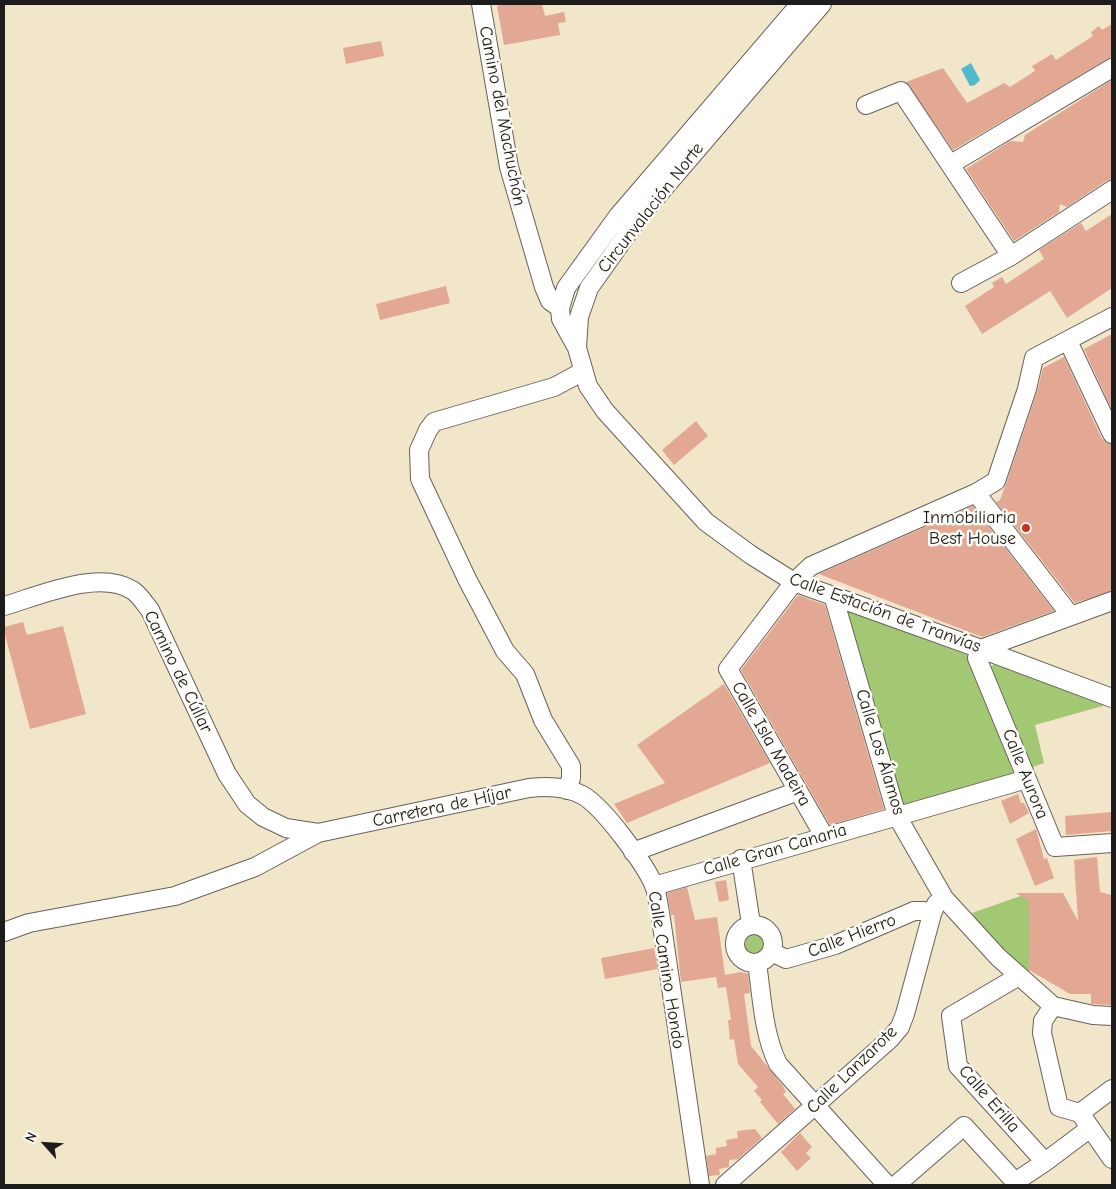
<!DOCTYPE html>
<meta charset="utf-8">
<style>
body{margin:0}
#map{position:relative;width:1116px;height:1189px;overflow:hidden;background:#f1e5ca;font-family:"Comic Neue",sans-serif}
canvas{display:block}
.frame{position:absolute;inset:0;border:5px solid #1c1c1c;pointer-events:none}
.north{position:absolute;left:20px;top:1119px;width:50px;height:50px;-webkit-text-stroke:4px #fdfcf7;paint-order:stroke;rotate:296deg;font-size:14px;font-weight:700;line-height:20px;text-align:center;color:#1c1c1c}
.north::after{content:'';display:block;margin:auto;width:18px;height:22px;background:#1c1c1c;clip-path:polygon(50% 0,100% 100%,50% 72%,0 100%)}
</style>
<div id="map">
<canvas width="1116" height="1189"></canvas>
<div class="frame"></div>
<div class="north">N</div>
</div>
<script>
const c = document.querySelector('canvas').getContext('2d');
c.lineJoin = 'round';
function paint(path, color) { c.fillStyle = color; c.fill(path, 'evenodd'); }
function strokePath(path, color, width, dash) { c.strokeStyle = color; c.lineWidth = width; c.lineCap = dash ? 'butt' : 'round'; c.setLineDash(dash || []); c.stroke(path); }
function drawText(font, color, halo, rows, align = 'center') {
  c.font = font + ' "Comic Neue",sans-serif'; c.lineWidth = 5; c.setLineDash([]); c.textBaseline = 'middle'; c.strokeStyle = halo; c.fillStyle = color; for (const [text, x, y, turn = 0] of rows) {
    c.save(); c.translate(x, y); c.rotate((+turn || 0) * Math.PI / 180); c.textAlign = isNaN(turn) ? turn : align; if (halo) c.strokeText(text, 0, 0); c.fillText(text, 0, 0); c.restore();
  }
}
paint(new Path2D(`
 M846,610L967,655L1014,773L903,806Z
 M995,665L1106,705L1035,725L1044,763L1030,768L988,667Z
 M1029,893V978L985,936L972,913Z
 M743 944a11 11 0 1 1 22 0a11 11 0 1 1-22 0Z`), '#a3c873');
paint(new Path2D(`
 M971,63L980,80L975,85L970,86L961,69Z`), '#4fbacb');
paint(new Path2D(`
 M505,4H542L545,16L564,12L566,22L558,23L560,35L504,45L497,6Z
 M1112,24V57L953,150L906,82L943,68L967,103L1004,83L1010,87L1035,71L1032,66L1052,54L1056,60L1093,36L1091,32L1099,26L1102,30Z
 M381,41L384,56L346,64L343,48Z
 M1112,80V180L1106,181L1067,207L1060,204L1059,212L1014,241L966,169L1010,141L1023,142L1025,135Z
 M1112,214V288L1067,318L1050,291L982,334L965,306L994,287L992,283L1002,277L1006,284L1044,259L1039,250L1081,223L1086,231Z
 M446,286L450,303L380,320L376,304Z
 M1112,334V410L1084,349Z
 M1064,357L1102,439L1112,444V591L1075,603L996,502L1000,500L1006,484L1037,392L1043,368Z
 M696,421L708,436L674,465L662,450Z
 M973,506L1054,611L982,637L819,574Z
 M798,595L825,605L884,809L830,825L741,670Z
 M23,622L27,635L63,626L86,714L30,729L4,631V627Z
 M724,684L770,763L627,823L614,804L665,783L637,745Z
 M1018,794L1021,803H1024L1029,813L1010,824L1001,801Z
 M1112,812V831L1066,835L1065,816Z
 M1036,829L1044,859L1047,858L1054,878L1035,886L1016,839Z
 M1097,857L1100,892L1112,895V1005L1091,1004V994H1070L1029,970V901L1016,893H1063L1078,921L1074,860Z
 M726,880L729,900L719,902L715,882Z
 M687,887L695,920L717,917L725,975L741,972L748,974L750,993L744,994L751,1046L783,1086L786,1092L783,1094L795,1109L778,1124L760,1102L762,1100L754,1091L758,1087L738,1064L734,1039L730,1040L728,1020H731L726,987L718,988L716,977L681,982L674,915H671L667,893Z
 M654,948L658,969L605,979L601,958Z
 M755,1129L762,1138L738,1159L729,1160V1167L719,1169L720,1175L709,1176L706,1156L716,1154V1148L727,1146L726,1140L738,1138L737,1131Z
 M800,1133L812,1147L806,1153L811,1158L797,1171L781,1152Z`), '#e3a893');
const minor = new Path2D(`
 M481,4L509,167L544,287L550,301L560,308
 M822,4L640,216L589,288L579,317L577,348L588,386L605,411L706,522L751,555L794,582L981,649L1112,698
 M866,105L901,91L1011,256
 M951,164L1112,68
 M961,283L1011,256L1112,190
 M1068,341L1112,434
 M577,348L561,319L560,308L566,288L618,216L800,4
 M976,493L1071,616
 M833,595L897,816L944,898L998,957L1053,1006L1093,1015L1112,1016
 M1112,601L981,649L977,658L1055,847L1112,843
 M4,606C39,596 98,569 132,590C139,594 145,604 150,610L227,774L247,804L263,817L286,828L318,833
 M567,790L571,778V766L543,720L525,674L505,651L467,579L420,479L419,450L428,430L434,422L554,387L582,372
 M824,836L728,669L794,582L811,566L976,493L996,481L1027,389L1034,358L1112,317
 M633,852L798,791
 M741,859L751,924
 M654,886L1027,779
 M735 944a19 19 0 1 1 38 0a19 19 0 1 1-38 0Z
 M4,932L29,923L175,896L255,867L318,833L529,788C547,786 565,786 582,795C603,806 644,863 654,885C658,896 659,908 661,919L700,1185
 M772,952L786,959L835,945L914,911H924L932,914
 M757,963C762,997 763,1033 778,1064L887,1185
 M1019,976L951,1016L958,1066L1045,1162L1089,1129
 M1053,1006L1043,1021L1042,1033L1059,1107L1080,1113L1112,1159
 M1080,1113L1112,1089
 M1015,1182L1045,1162
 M725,1185L890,1039L900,1027L905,1014L932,914L936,904L944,898
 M896,1185L964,1126L1018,1185`);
strokePath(minor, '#676259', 20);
strokePath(minor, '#fff', 18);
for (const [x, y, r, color] of [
 [1026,528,5,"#c8321e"]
]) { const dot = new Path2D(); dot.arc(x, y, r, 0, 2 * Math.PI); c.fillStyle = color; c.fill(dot); strokePath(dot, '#fdfcf7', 2); }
drawText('18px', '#1c1c1c', '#fdfcf7', [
 ["Camino del Machuchón",502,116,79],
 ["Circunvalación Norte",651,208,-52],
 ["Calle Estación de Tranvías",885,613,20],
 ["Camino de Cúllar",178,672,64],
 ["Calle Isla Madeira",771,744,60],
 ["Calle Los Álamos",880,752,73],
 ["Calle Aurora",1025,774,68],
 ["Carretera de Híjar",442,807,-12],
 ["Calle Gran Canaria",775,850,-16],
 ["Calle Hierro",852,936,-21],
 ["Calle Camino Hondo",666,970,81],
 ["Calle Lanzarote",852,1070,-44],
 ["Calle Erilla",989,1099,49]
]);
drawText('18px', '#1c1c1c', '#fdfcf7', [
 ["Inmobiliaria",1016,518],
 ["Best House",1016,539]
], 'right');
</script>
